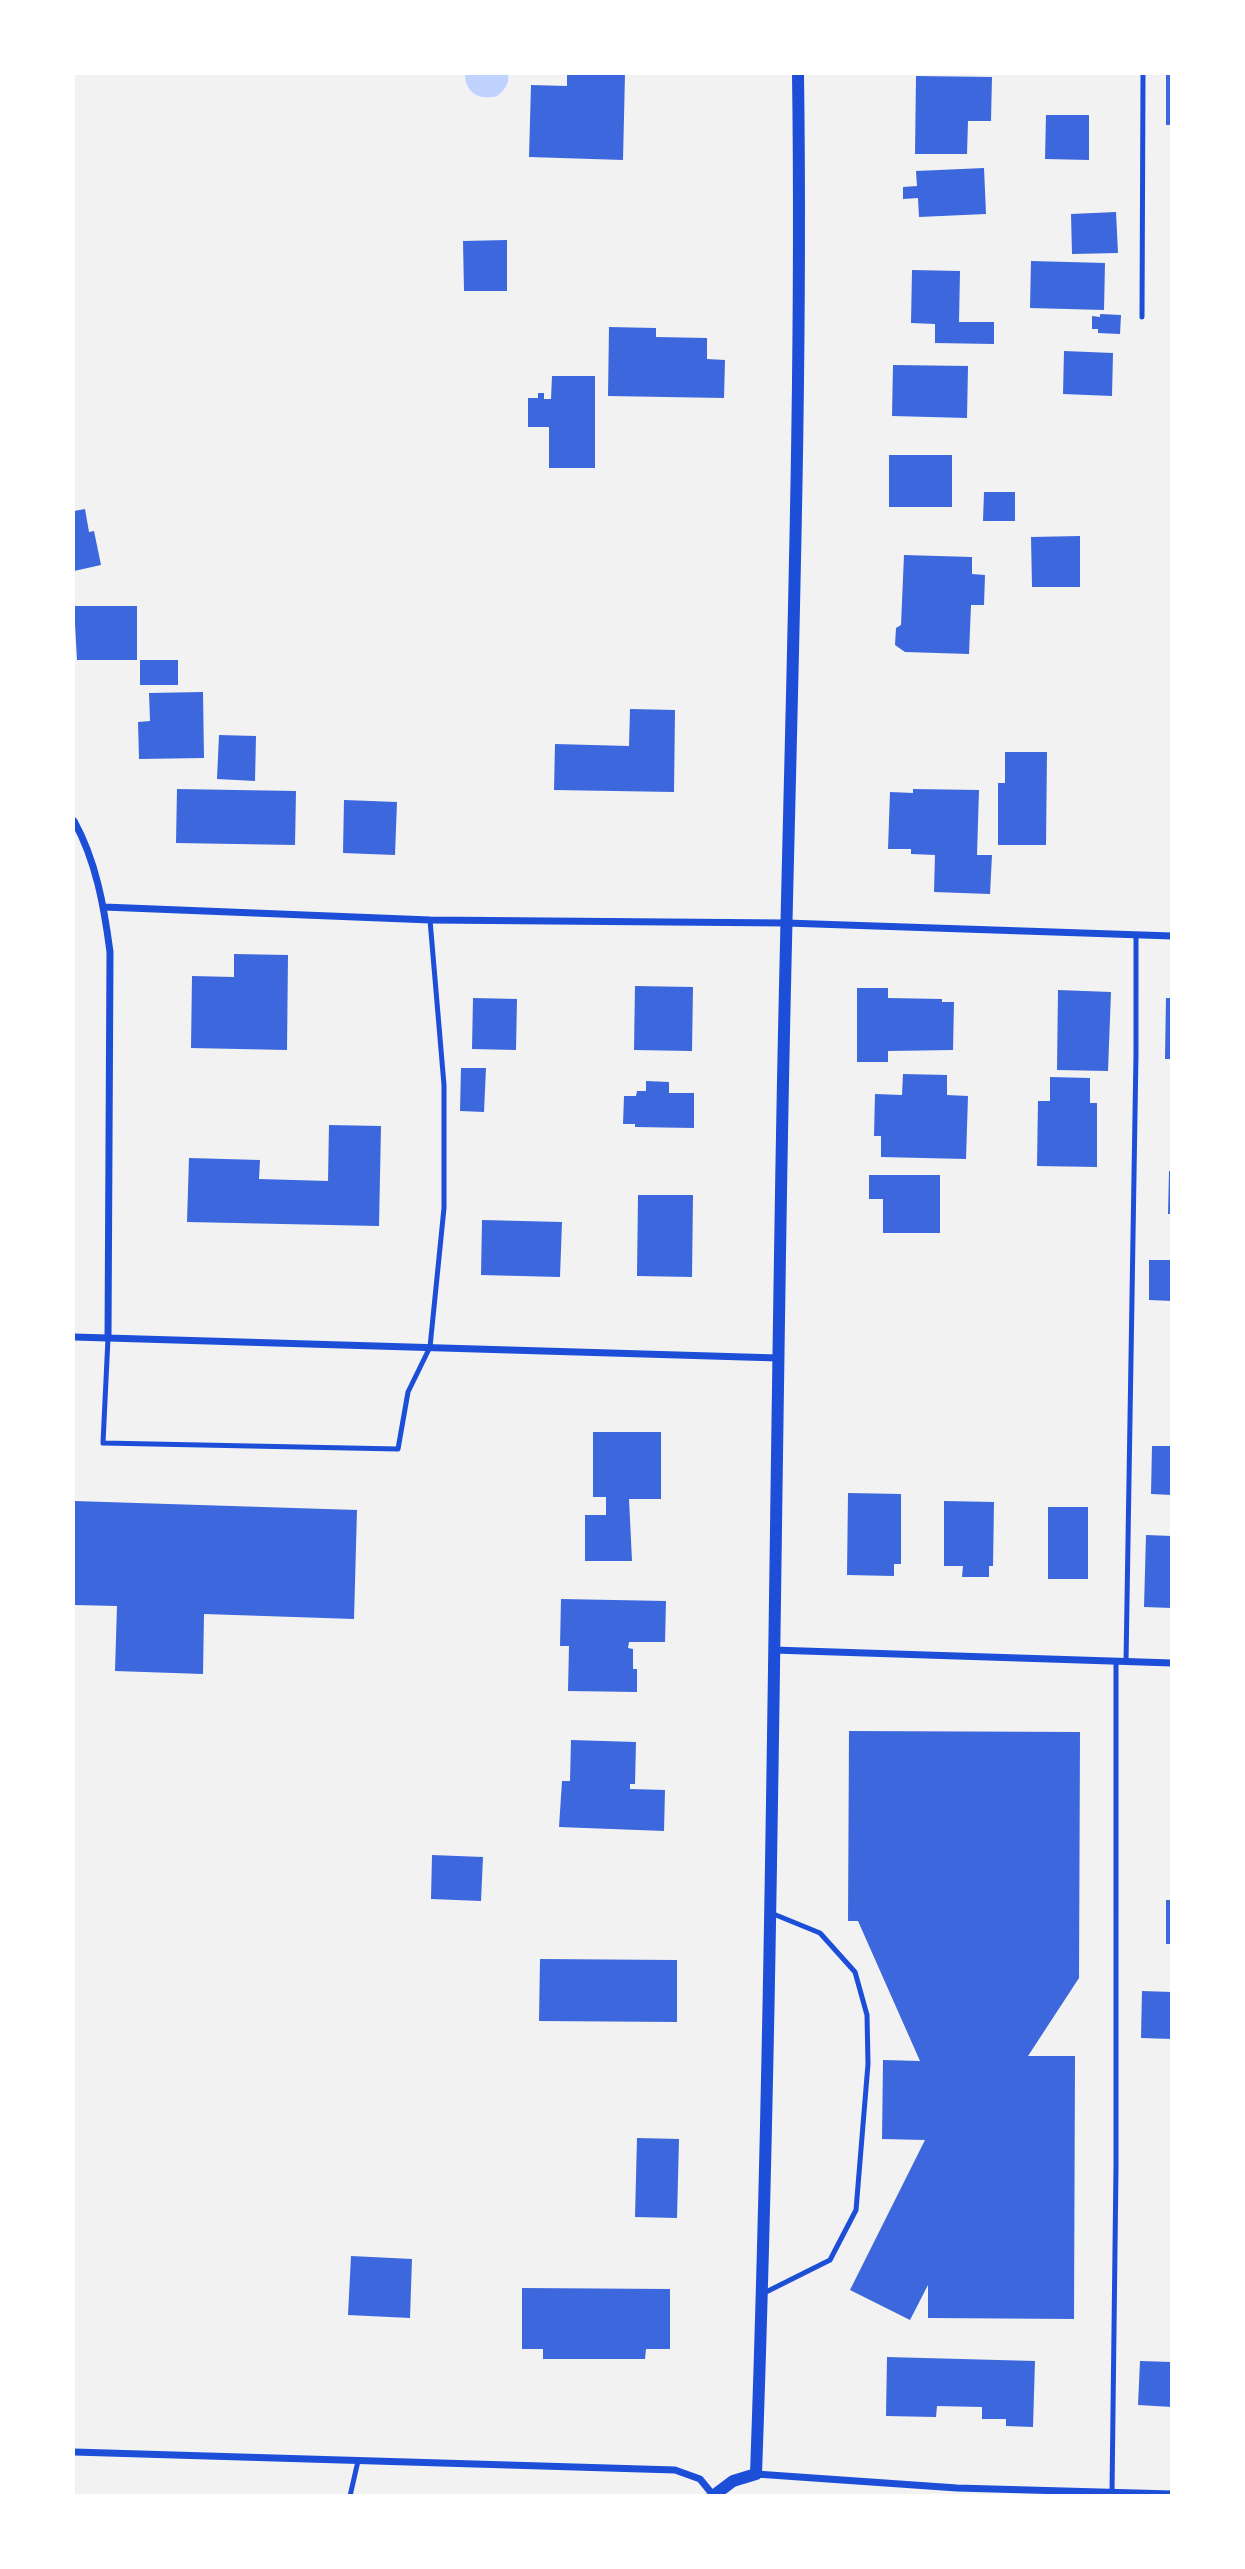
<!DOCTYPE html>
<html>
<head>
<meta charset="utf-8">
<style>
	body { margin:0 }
	#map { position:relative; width:1245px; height:2569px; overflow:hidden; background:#f2f2f2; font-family:"Open Sans",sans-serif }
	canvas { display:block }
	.frame { position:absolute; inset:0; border:75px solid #fff; pointer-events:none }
</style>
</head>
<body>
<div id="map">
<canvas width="1245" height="2569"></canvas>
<div class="frame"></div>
</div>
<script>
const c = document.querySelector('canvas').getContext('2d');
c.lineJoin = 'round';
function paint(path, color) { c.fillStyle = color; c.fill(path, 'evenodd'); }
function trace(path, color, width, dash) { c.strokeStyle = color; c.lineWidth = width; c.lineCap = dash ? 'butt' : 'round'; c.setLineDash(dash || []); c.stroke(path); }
const water = new Path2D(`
	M465,74h43c2,10 -4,16 -11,22 -17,5 -32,-3 -32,-22z`);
const building = new Path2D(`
	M567,74h58l-2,86 -94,-3 2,-72 36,1z
	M1166,74h6v51h-6z
	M916,76l76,1 -1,44h-23l-1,33h-52z
	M1046,115h43v45l-44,-1z
	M984,168l2,46 -67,3 -1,-19 -15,1v-12l14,-1 -1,-15z
	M1116,212l2,41 -46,1 -1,-40z
	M507,240v51h-43l-1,-50z
	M1031,261l74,2 -1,47 -74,-2z
	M912,270l48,1 -1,51h35v22l-59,-1v-19l-24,-1z
	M1100,314l21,1 -1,19 -22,-1v-4h-6v-13l8,1z
	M609,327l47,1v9l51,1v21l18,1 -1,38 -116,-2z
	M1064,351l49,2 -1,43 -49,-2z
	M893,365l75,1 -1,52 -75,-2z
	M552,376h43v92h-46v-41h-21v-29h10v-5h6v6h7z
	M889,455h63v52h-63z
	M984,492h31v29h-32z
	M85,509l4,23 5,-1 7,34 -27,6v-60z
	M1080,536v51h-48l-1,-50z
	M904,555l68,2v17l13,1 -1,30h-13l-2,49 -64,-2 -10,-7 1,-17 5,-3z
	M74,606h63v54h-60z
	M140,660h38v25h-38z
	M203,692l1,66 -65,1 -1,-37 12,-1 -1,-28z
	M630,709l45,1 -1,82 -120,-2 1,-46 74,2z
	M219,735l37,1 -1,45 -38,-2z
	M1005,752h42l-1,93h-48v-62h7z
	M177,789l119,2 -1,54 -119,-2z
	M913,789l66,1 -2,65h15l-2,39 -56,-2 1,-37 -24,-1v-5h-23l2,-57 23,1z
	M344,800l53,2 -2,53 -52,-2z
	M234,954l54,1 -1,95 -96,-2 1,-72 42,1z
	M635,986l58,1 -1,64 -58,-1z
	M857,988h31v10l54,1v3h12l-1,48 -65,1v11h-31z
	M1058,990l53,2 -3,79 -51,-1z
	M473,998l44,1 -1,51 -44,-1z
	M1166,998h6v61h-7z
	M461,1068h25l-2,44 -24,-1z
	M903,1074l44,1v20l21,1 -2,63 -85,-2v-21h-7l1,-42 27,1z
	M1050,1077l40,1v25h7v64l-60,-1 1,-65h12z
	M646,1081l23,1v11h25v35l-59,-1v-3h-12l1,-28h12l1,-5h9z
	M329,1125l52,1 -2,100 -192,-4 2,-64 71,2 -1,19 69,2z
	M1169,1171h3v43h-4z
	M869,1175h71v58h-57v-34h-14z
	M638,1195h55l-1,82 -55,-1z
	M482,1220l80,2 -2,55 -79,-2z
	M1149,1260h23v41l-23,-1z
	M593,1432h68v67h-32l3,62h-47v-46h21v-18h-13z
	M1152,1446h20v49l-21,-1z
	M848,1493l53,1v70h-7v12l-47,-1z
	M74,1501l283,9 -3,109 -150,-5 -1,60 -88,-3 2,-65 -43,-1z
	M944,1501l50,1 -1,64h-4v11h-27l1,-11h-19z
	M1048,1507h40v72h-40z
	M1146,1535l26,1v72l-28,-1z
	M561,1599l105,2 -1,41h-36l-1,6 5,1v20h4v23l-69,-1 1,-45h-9z
	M849,1731l231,1 -1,246 -51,78h47l-1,263 -146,-1v-33l-18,35 -60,-30 75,-150 -43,-1 1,-79 37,1 -62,-140h-10z
	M571,1740l65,2 -1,42h-5v5l35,1 -1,41 -105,-4 3,-46h8z
	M432,1855l51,2 -2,44 -50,-2z
	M1166,1900h6v44h-6z
	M540,1959l137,1v62l-138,-1z
	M1142,1991l30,1v47l-31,-1z
	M637,2138l42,1 -2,79 -42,-1z
	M351,2256l61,3 -2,59 -62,-3z
	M522,2288l148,1v60h-24l-1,10h-102v-10h-21z
	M887,2357l148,4 -2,66 -27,-1v-7h-24v-12l-45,-1 -1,11 -50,-1z
	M1140,2361l32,1v45l-34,-2z`);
const service = new Path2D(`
	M1142,317l1,-243
	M108,1338l-5,105 295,6 10,-57 22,-45 14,-139v-123l-14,-165
	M1126,1662l10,-608v-119
	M764,2293l66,-33 26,-50 12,-146 -1,-49 -12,-43 -35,-39 -49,-20
	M1112,2493l4,-326v-506
	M350,2496l8,-35`);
const minor = new Path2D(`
	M74,821c22,40 30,85 36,131l-2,386
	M104,907l326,13 356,3 386,13
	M74,1337l704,21
	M773,1650l399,13
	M74,2452l601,18 25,9 13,16
	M756,2474l201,14 215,6`);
const tertiary = new Path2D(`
	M713,2496l20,-15 23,-7c16,-446 18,-893 26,-1339 6,-354 21,-708 16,-1061`);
paint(water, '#bfd3fe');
paint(building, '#3d67dc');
trace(service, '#1d4ed8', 5);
trace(minor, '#1d4ed8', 7);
trace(tertiary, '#1d4ed8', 12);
</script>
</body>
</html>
